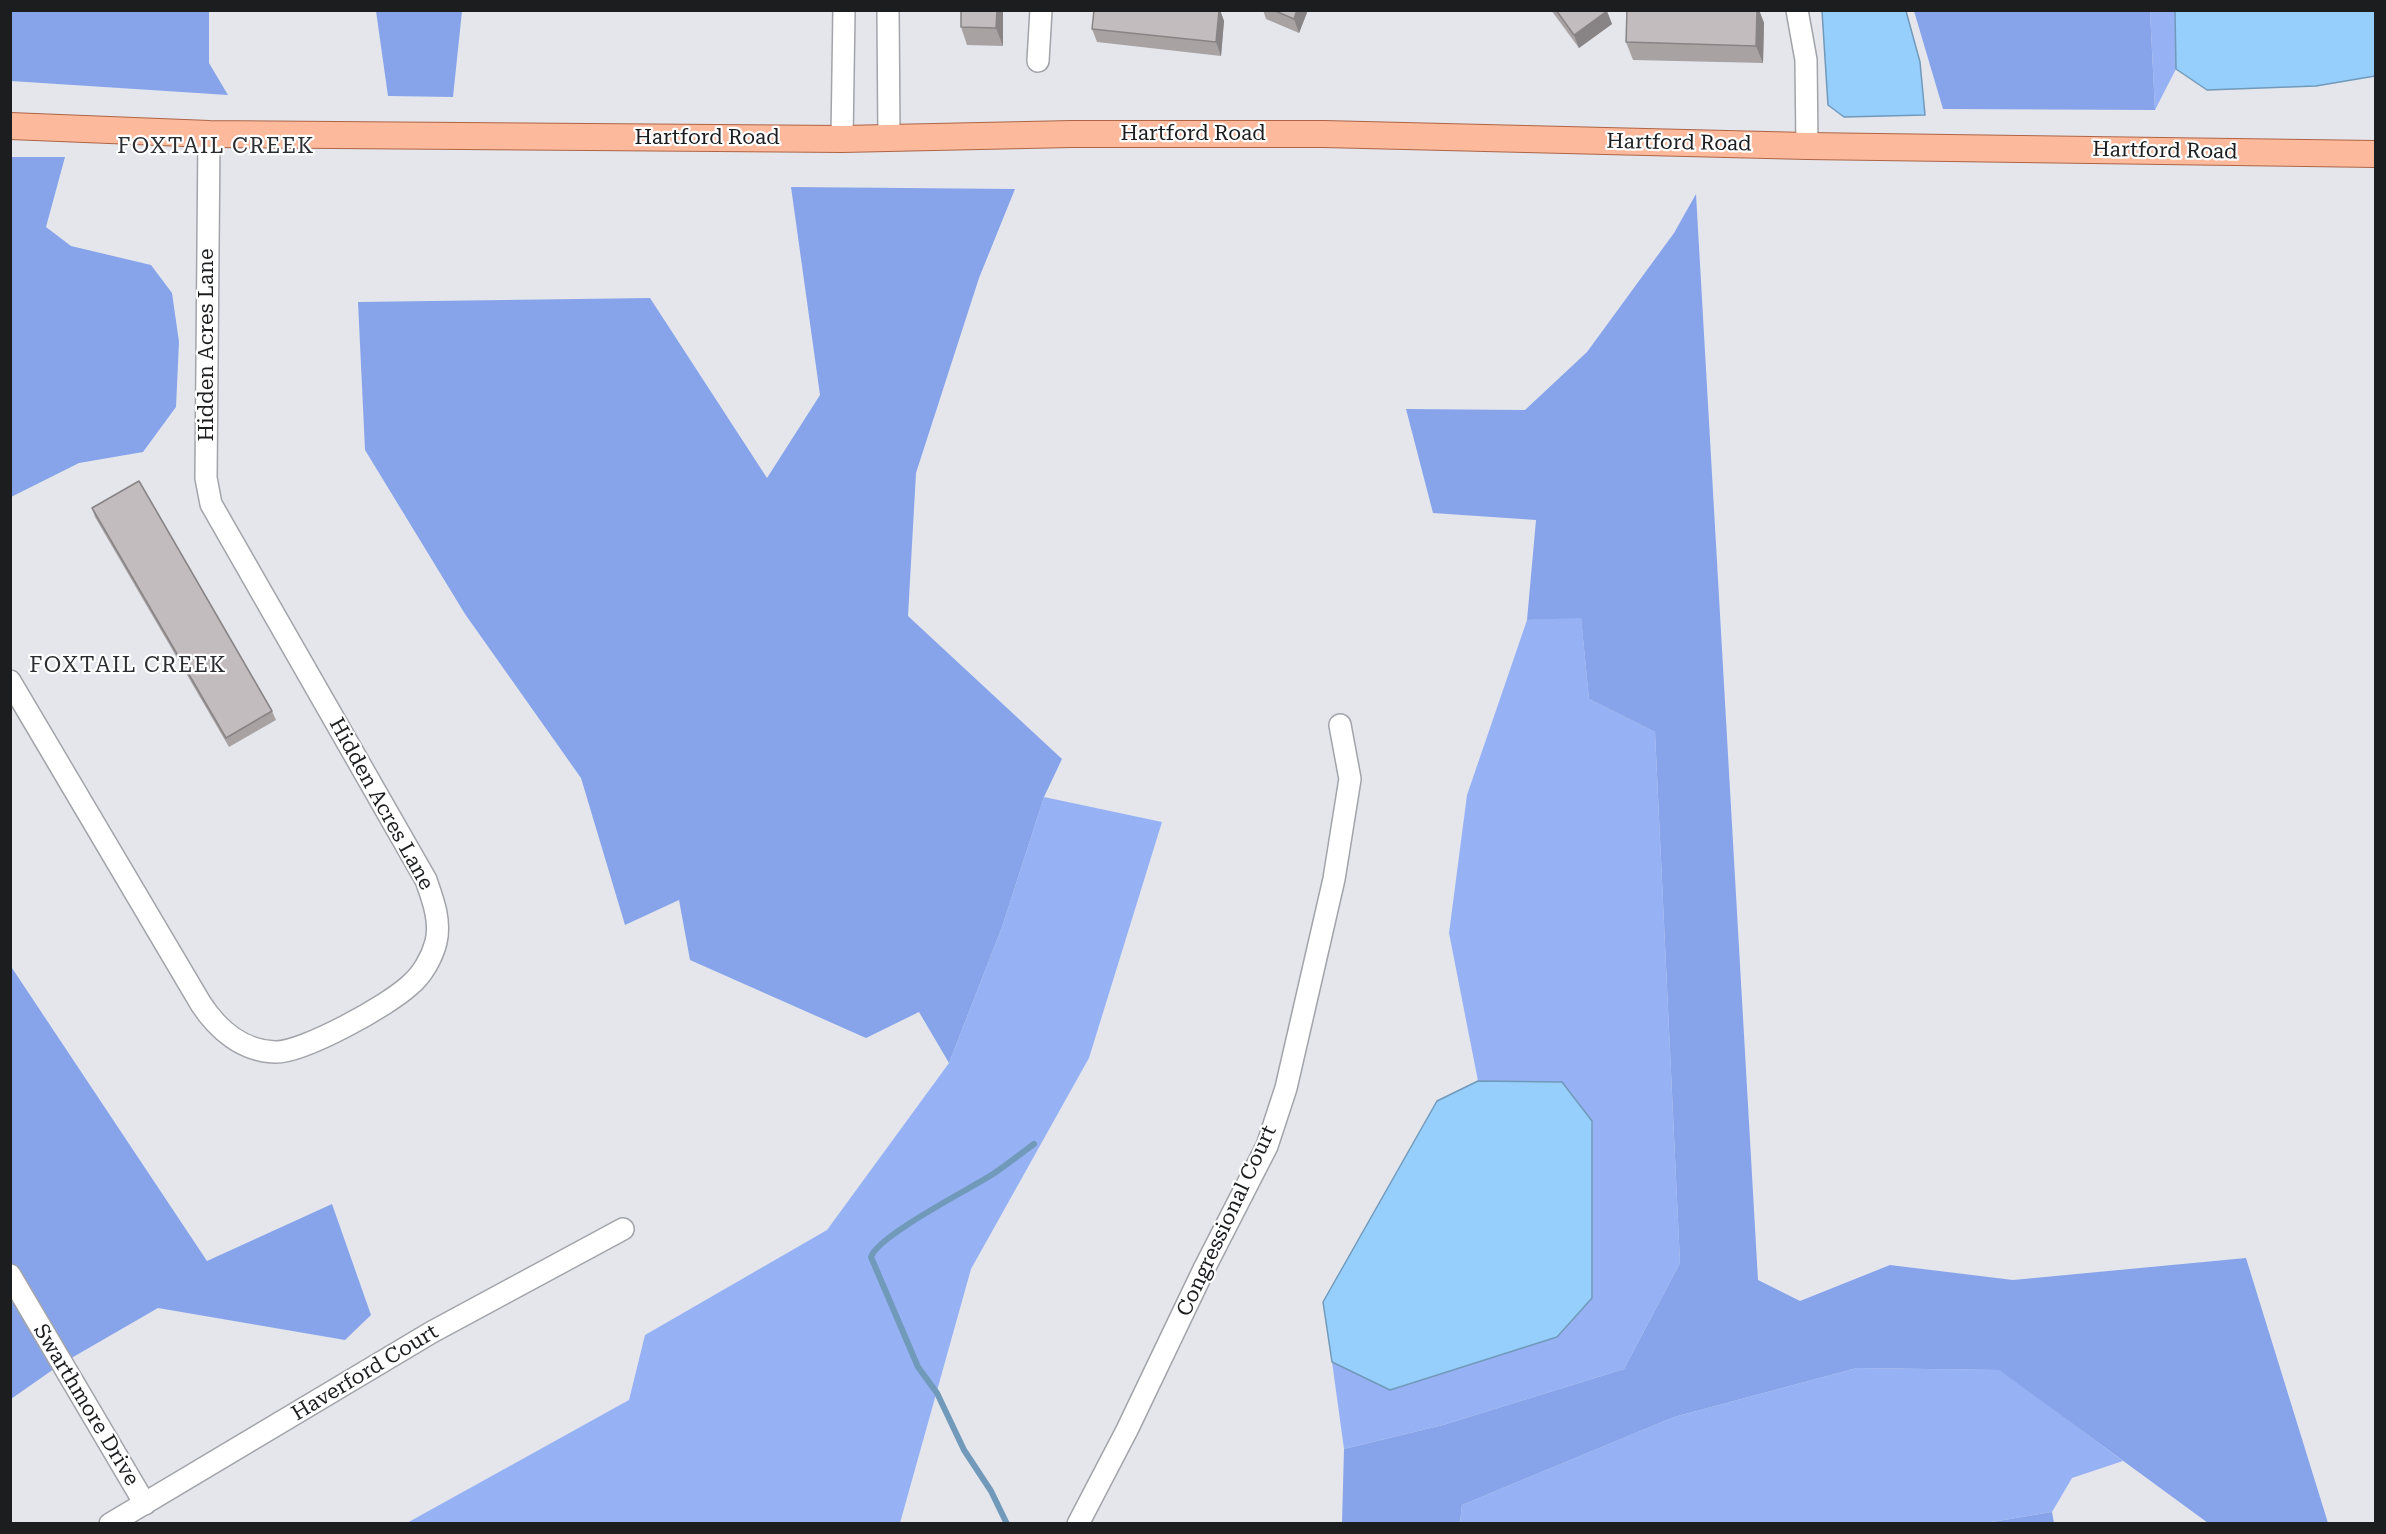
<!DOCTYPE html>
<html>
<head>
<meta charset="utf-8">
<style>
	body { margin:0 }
	#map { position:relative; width:2386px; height:1534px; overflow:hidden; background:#e4e6ec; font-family:"Roboto Serif",serif }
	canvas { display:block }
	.frame { position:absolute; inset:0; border:12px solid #1c1d1f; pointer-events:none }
</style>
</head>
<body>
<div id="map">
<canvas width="2386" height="1534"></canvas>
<div class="frame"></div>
</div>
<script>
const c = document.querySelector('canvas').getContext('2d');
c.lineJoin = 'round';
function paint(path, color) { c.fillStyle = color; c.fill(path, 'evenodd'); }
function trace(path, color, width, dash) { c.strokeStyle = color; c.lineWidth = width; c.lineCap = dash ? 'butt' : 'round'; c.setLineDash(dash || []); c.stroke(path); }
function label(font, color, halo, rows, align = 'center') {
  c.font = font + ' "Roboto Serif",serif'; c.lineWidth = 4.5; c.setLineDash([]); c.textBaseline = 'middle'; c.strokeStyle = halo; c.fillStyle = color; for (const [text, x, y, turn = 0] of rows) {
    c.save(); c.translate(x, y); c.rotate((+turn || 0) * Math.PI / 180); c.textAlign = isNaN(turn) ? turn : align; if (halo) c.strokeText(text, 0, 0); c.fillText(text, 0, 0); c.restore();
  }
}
const green = new Path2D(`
	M2150,11h25l1,58 -21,41z
	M1581,617l8,82 66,33 25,531 -56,106 -181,56 -99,24 -12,-87 58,28 172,-308 -84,-1 -29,-148 18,-138 60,-175z
	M1044,797l118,25 -73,236 -118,211 -71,254 -495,1 224,-124 16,-65 182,-105 122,-167 53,-136z
	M1857,1368l143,2 123,91 -51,17 -20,34 -66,11 -526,1 2,-19 212,-88z`);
const forest = new Path2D(`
	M10,11h199v52l19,32 -217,-14z
	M376,11h86l-9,86 -65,-1z
	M1914,11h236l5,99 -212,-1z
	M11,157h54l-19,70 25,19 80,19 21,28 7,49 -3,65 -33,45 -64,11 -68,34z
	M791,187l224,2 -36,89 -63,195 -8,143 154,143 -18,38 -42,130 -53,136 -30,-51 -53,26 -176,-78 -11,-60 -54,25 -44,-147 -116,-164 -100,-164 -7,-148 292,-4 117,180 53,-83z
	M1696,194l62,1086 42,21 90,-36 123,15 233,-22 82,265h-120l-209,-153 -142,-2 -183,49 -212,88 -2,18h-118l2,-74 99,-24 181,-56 56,-106 -25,-531 -66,-33 -8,-81 -54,2 9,-100 -103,-7 -27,-104 119,1 62,-58 87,-119z
	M10,965l197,296 125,-57 39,111 -26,25 -187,-32 -97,56 -50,35z
	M2052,1512l2,11h-68z`);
const water = new Path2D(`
	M1822,11h84l14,51 5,53 -81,2 -16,-12z
	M2175,11h200v65l-59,10 -109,4 -31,-21z
	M1478,1081l84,1 30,39v177l-35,39 -167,53 -58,-28 -9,-60 114,-201z`);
const stream = new Path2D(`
	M1007,1524l-16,-33 -27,-41 -27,-57 -19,-26 -47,-110c6,-21 99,-68 122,-83 14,-9 27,-20 41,-30`);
const minor = new Path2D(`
	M888,10l1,128
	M1797,10l9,50 1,86
	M1038,61l3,-51
	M842,139l2,-129
	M10,681l191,323c17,26 42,47 74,48 28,1 114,-47 135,-67 12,-10 22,-27 26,-43 5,-21 -3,-42 -10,-62l-215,-376 -5,-26 3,-344
	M10,1275l135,229
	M110,1524l322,-192 191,-103
	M1078,1524l49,-94 77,-161 63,-123 19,-58 48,-209 16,-100 -10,-54`);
const major = new Path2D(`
	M10,126l199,8 633,5 230,-5h252l483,12 569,8`);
const wall = new Path2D(`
	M1003,10v36l-36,-1 -6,-18z
	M1094,10h126l4,11 -3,35 -124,-14 -5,-13z
	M1263,10h45l-9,23 -33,-14z
	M1551,10h55l6,14 -33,24z
	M1627,10h132l5,13 -1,40 -130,-3 -7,-18z
	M92,508l180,203 4,9 -47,27 -134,-230z`);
const shadedWall = new Path2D(`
	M997,10h6v36l-7,-18z
	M1219,10h1l4,11 -3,35 -5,-14z
	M1297,10h11l-9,23 -5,-14z
	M1757,10h2l5,13 -1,40 -7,-17z
	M1607,11l5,13 -33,24 -5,-13z`);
const building = new Path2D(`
	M961,10h36l-1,18 -35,-1z
	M1094,10h125l-3,32 -124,-13z
	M1273,10h24l-3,9z
	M1556,10h50l1,1 -33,24z
	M1627,10h130l-1,36 -130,-4z
	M139,481l133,230 -46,27 -134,-230z`);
const streetNames = [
	["Hartford Road",1193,134],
	["Hartford Road",707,138],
	["Hartford Road",1679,143,1],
	["Hartford Road",2165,151,1],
	["Hidden Acres Lane",207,345,-90],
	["Hidden Acres Lane",381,804,61],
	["Congressional Court",1227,1221,-65],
	["Haverford Court",365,1373,-31],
	["Swarthmore Drive",86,1405,59]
];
const neighbourhoodNames = [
	["FOXTAIL CREEK",216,147],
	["FOXTAIL CREEK",128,666]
];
paint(green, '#97b2f4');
paint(forest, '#87a4eb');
paint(water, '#96cefc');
trace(water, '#7199ba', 1.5);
trace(stream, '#7199ba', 6);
trace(minor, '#a2a4aa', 24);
trace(major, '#ae6445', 28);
trace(minor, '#fff', 21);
trace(major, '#fdb99c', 26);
paint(wall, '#a8a2a3');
paint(shadedWall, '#888485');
paint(building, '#c3bcbe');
trace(building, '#888485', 1.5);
label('21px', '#1c1d1f', '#fff', streetNames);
c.letterSpacing = '1.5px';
label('22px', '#2c2e32', '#fff', neighbourhoodNames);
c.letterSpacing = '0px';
</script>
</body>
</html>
